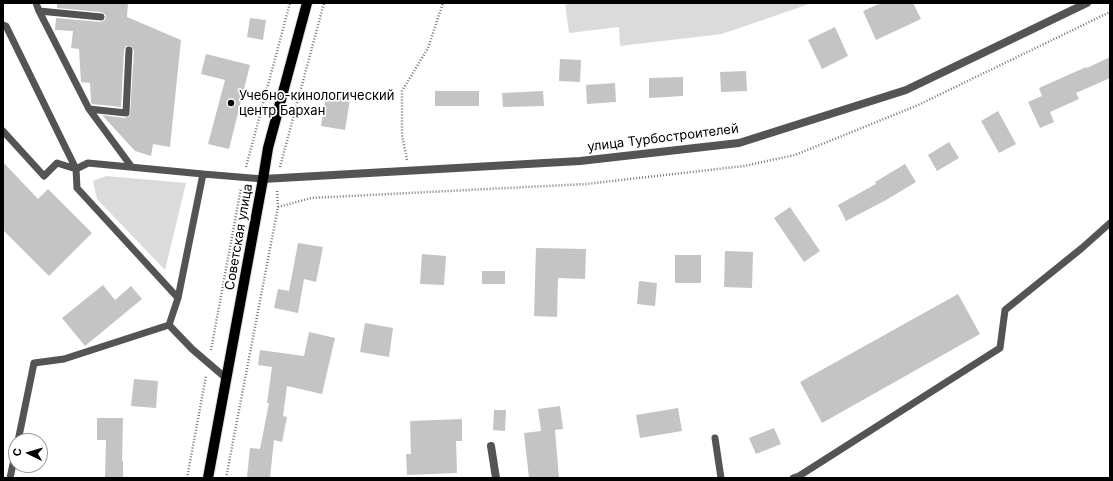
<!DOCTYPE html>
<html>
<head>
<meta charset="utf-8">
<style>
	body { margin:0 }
	#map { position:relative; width:1113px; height:481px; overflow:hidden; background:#fff; font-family:Inter,sans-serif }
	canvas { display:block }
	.frame { position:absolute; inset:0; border:4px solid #000; pointer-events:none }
	.north { position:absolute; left:8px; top:433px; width:40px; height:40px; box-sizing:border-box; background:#fff; border:1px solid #999; border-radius:50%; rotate:275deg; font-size:11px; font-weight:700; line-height:16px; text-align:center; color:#000 }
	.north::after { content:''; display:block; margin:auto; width:14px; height:18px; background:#000; clip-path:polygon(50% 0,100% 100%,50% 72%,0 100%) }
</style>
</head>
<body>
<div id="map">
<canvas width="1113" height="481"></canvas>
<div class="frame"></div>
<div class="north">С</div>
</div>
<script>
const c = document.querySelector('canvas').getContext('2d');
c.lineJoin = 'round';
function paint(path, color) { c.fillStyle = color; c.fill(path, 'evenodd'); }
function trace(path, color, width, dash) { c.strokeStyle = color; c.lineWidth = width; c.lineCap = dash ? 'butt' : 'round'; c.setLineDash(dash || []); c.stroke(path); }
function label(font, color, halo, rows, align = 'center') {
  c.font = font + ' Inter,sans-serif'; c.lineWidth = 3.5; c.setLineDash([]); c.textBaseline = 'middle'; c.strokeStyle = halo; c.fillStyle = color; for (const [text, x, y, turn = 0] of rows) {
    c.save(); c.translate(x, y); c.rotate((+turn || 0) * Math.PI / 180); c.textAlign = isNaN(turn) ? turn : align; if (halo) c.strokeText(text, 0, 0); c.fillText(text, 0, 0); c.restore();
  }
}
const green = new Path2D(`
	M565,3h247l-90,31 -102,12 -1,-19 -50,6z
	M106,176l80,7 -21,87 -68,-71 -4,-18z`);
const building = new Path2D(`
	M57,3h71l-1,14 54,23 -11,107 -17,-3 -2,12 -16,-5 -33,-36 23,3 3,-1 2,-2 4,-65 -3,-4h-5l-2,4 -3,57 -29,-3 -1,-2 -1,-19 -9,-1 -2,-33 -8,-1 2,-17 -18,-1 1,-12 45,4 4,-2 1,-5 -5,-3 -44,-4z
	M881,3h32l8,16 -45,21 -13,-29z
	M250,18l16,2 -3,20 -16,-3z
	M835,27l13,29 -26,13 -14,-29z
	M206,54l44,11 -21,84 -21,-5 17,-64 -24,-6z
	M1110,57v21l-34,15 3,6 -29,13 4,10 -14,6 -12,-26 14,-6 -3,-8 47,-21 1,1z
	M560,59l21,1 -1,22 -21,-1z
	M746,71l1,20 -26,1 -1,-20z
	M683,77v19l-34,2v-20z
	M615,83l1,19 -29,2 -1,-19z
	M435,91h44v15h-44z
	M543,91l1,15 -41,1 -1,-14z
	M326,95l24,4 -5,31 -24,-4z
	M998,111l18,33 -17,9 -18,-32z
	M949,142l10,16 -22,13 -9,-16z
	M3,162l35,37 10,-10 44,44 -43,43 -46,-46z
	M905,164l11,18 -30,18 -40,21 -8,-16 38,-21 -1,-2z
	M790,207l30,44 -16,11 -30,-44z
	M298,243l25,4 -7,35 -12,-3 -6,34 -24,-5 4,-19 11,2z
	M536,248l50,1 -1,30 -27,-1 -1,39 -23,-1z
	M725,251l28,1 -1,36 -28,-1z
	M422,254l24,2 -2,29 -24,-1z
	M675,255h26v28h-26z
	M482,271h23v13h-23z
	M639,281l18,2 -2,23 -18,-2z
	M103,285l12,15 16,-14 11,13 -57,47 -23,-28z
	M958,294l22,40 -158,89 -22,-41z
	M365,323l28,5 -4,29 -29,-5z
	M309,332l26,6 -13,56 -35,-8 -4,30 4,1 -5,25 -8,-2 -4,38 -23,-1 3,-29 10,1 9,-46h-2l5,-36 -14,-2 2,-15 44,6z
	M134,379l24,2 -2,27 -25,-2z
	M560,406l3,23 -8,1 4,48h-30l-5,-45 17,-2 -3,-22z
	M678,408l4,23 -42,7 -4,-23z
	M494,410h12l-1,21 -12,-1z
	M97,418h26l-1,43h1v17h-18l1,-38h-9z
	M462,419v22h-6l1,32 -50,2 -1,-21h5l-1,-33z
	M774,428l7,16 -25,10 -7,-16z`);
const path = new Path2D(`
	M407,160l-5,-25v-44l26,-43 15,-45
	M246,167l44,-164
	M280,167l44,-164
	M278,207l33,-9 275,-14 158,-18 51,-11 121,-49 194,-94
	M211,350l30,-162
	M187,478l19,-102
	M226,478l52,-271 -1,-18`);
const service = new Path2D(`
	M36,3l3,8
	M3,25l3,1 70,143 -19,-6 -13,13 -41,-45
	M129,50l-3,63 -37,-4 42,57
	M89,109l-50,-98 62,6
	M178,298l-101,-110 -1,-19 12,-6 115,11
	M169,325l9,-27 25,-124 60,5
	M169,325l23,24 35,30
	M715,438l6,40
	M18,441l16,-78 30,-4 105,-34
	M10,478l6,-28
	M793,478l6,-2 201,-128 5,-38 77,-62 28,-25`);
const minor = new Path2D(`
	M263,179l317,-18 159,-18 167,-53 181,-87
	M491,446l5,32`);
const primary = new Path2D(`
	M208,478l55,-299 5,-31 39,-145`);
const markers = [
	[231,103,4,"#000"]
];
const poiNames = [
	["Учебно-кинологический",239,96],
	["центр Бархан",239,111]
];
const streetNames = [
	["улица Турбостроителей",663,138,-7],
	["Советская улица",239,237,-80]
];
paint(green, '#dbdbdb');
paint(building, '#c4c4c4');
trace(primary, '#dbdbdb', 12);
trace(path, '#767676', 2.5, [1, 2]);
trace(service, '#545454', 7);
trace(minor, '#545454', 8);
trace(primary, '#000', 10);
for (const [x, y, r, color] of markers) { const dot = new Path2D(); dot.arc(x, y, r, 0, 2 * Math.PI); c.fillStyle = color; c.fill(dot); trace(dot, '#fff', 1.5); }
label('13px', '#000', '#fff', poiNames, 'left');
label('13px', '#000', '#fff', streetNames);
</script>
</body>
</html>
